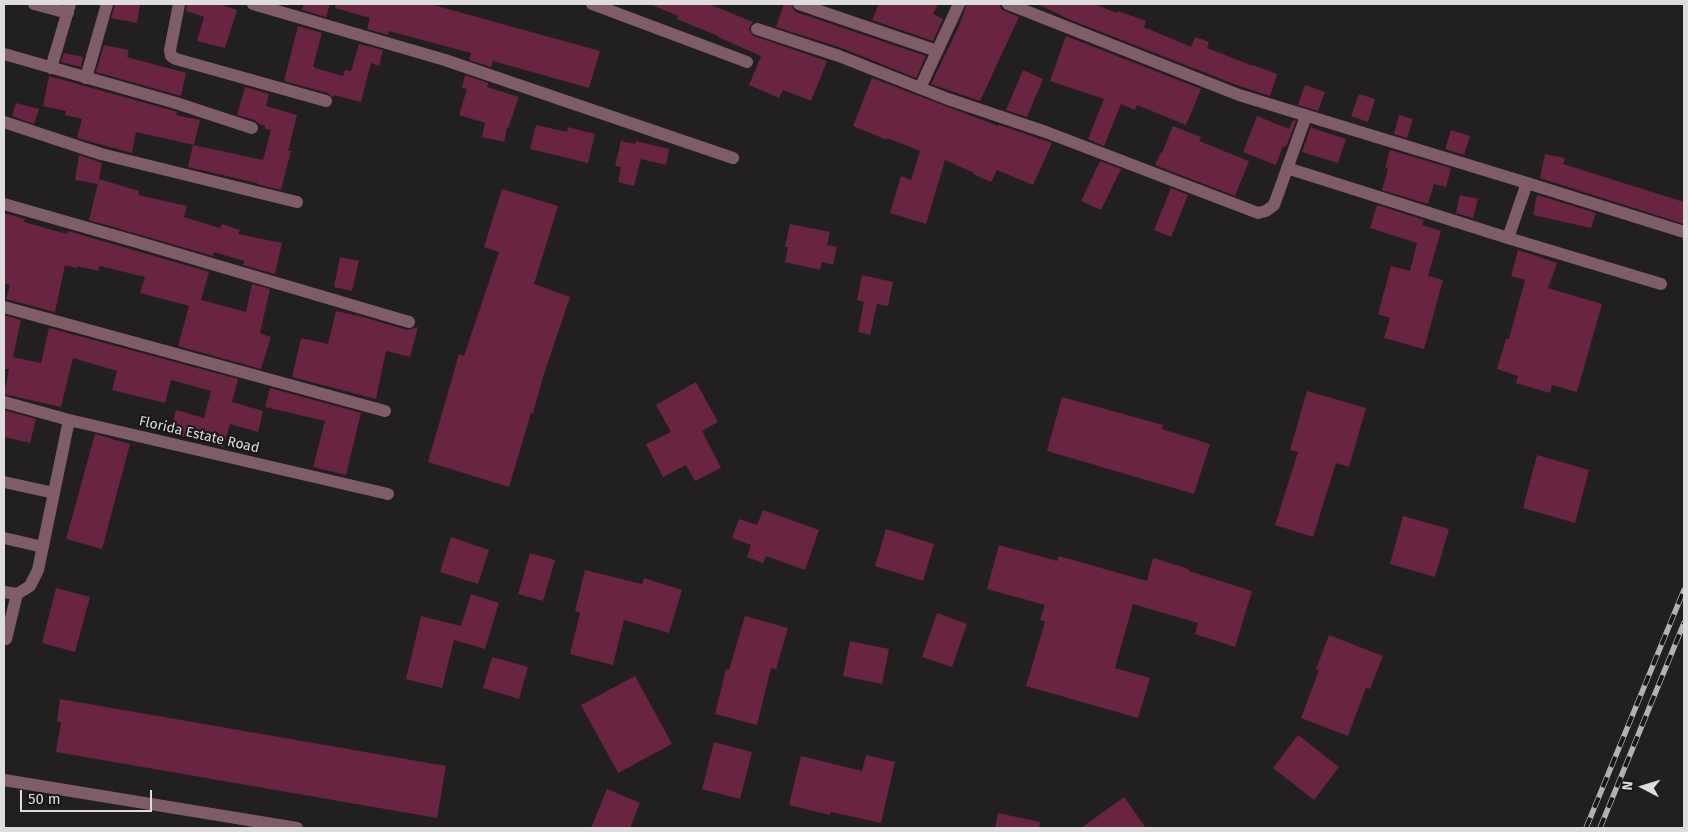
<!DOCTYPE html>
<html>
<head>
<meta charset="utf-8">
<style>
	body { margin:0 }
	#map { position:relative; width:1688px; height:832px; overflow:hidden; background:#221f20; font-family:"Fira Sans",sans-serif }
	canvas { display:block }
	.frame { position:absolute; inset:0; border:5px solid #dedcdc; pointer-events:none }
	.north { position:absolute; left:1618px; top:762px; width:50px; height:50px; -webkit-text-stroke:4px #181617; paint-order:stroke; rotate:275deg; font-size:14px; font-weight:700; line-height:20px; text-align:center; color:#dedcdc }
	.north::after { content:''; display:block; margin:auto; width:18px; height:22px; background:#dedcdc; clip-path:polygon(50% 0,100% 100%,50% 72%,0 100%) }
	.scale { position:absolute; left:20px; top:790px; width:132px; height:22px; box-sizing:border-box; border:2px solid #dedcdc; border-top:0; padding-left:6px; font-size:15px; line-height:18px; white-space:nowrap; color:#dedcdc; -webkit-text-stroke:4px #181617; paint-order:stroke }
</style>
</head>
<body>
<div id="map">
<canvas width="1688" height="832"></canvas>
<div class="frame"></div>
<div class="north">N</div>
<div class="scale">50 m</div>
</div>
<script>
const c = document.querySelector('canvas').getContext('2d');
c.lineJoin = 'round';
function paint(path, color) { c.fillStyle = color; c.fill(path, 'evenodd'); }
function trace(path, color, width, dash) { c.strokeStyle = color; c.lineWidth = width; c.lineCap = dash ? 'butt' : 'round'; c.setLineDash(dash || []); c.stroke(path); }
function label(font, color, halo, rows, align = 'center') {
  c.font = font + ' "Fira Sans",sans-serif'; c.lineWidth = 4; c.setLineDash([]); c.textBaseline = 'middle'; c.strokeStyle = halo; c.fillStyle = color; for (const [text, x, y, turn = 0] of rows) {
    c.save(); c.translate(x, y); c.rotate((+turn || 0) * Math.PI / 180); c.textAlign = isNaN(turn) ? turn : align; if (halo) c.strokeText(text, 0, 0); c.fillText(text, 0, 0); c.restore();
  }
}
const building = new Path2D(`
	M115,4h25l-3,19 -26,-5z
	M187,4h32l18,6 -12,38 -28,-7 7,-24 -18,-6z
	M304,4h26l-4,13 -24,-7z
	M336,4h94l170,47 -11,37 -96,-27 -2,6 -22,-7 2,-7 -82,-22 -1,4 -21,-6 3,-11 -35,-10z
	M650,4h59l44,18 -3,4 -1,4 5,6 73,25 -16,40 -28,-11 -4,8 -30,-13 12,-29 -43,-19v-1l-41,-17 1,-3z
	M784,4h7l2,5 3,3 130,44 -10,22 -74,-30 -66,-21z
	M879,4h59l-5,10 10,5 -10,22 -61,-21z
	M967,4h33l1,5 4,2 14,6 -39,84 -49,-17 28,-58z
	M1037,4h57l23,9 1,-2 28,10 -2,6 47,20 4,-10 14,5 -2,6 46,18v-1l24,9 -7,22 -36,-12 -163,-64z
	M298,26l24,7 -9,33 2,1v1l28,8 2,-6 6,1 8,-27 24,6 -4,16 -8,-3 -10,39 -27,-7 -1,3 -5,-5 -44,-12z
	M1066,36l135,53 -15,36 -49,-20 -2,5 -14,-6 -17,42 -16,-7 16,-40 -54,-18z
	M104,45l25,5 -2,7 59,16 -5,23 -85,-24z
	M64,53l19,4 -2,10 -20,-5z
	M1023,70l20,9 -16,38 -21,-7z
	M465,75l23,8 -1,4 32,10 -11,31h-1l-3,14 -22,-5 3,-14 -26,-8 8,-26 -5,-1z
	M49,76l125,35 3,1 -1,3 24,5 -6,25 -58,-13 -4,21 -55,-15 5,-19 -17,-4 1,-4 -23,-5z
	M872,78l126,48 1,-1 53,18 -19,42 -36,-15 -6,12 -18,-8 1,-1 -29,-13 -19,64 -36,-11 11,-37 10,4 9,-29 -33,-13v2l-34,-14z
	M1305,85l20,7 -7,19 -20,-6z
	M245,87l24,7 -3,12 31,9 -9,36h3l-10,39 -24,-6v-1l-69,-16 5,-22 70,15 8,-30 -6,-1v-3l-6,-2 -4,-4 -18,-5z
	M1359,94l16,5 -7,23 -17,-6z
	M16,103l23,6 -5,15 -22,-8z
	M1399,115l14,4 -6,19 -13,-4z
	M1257,116l32,13 4,-9 3,1 -10,26 -3,-1 -7,19 -33,-13z
	M536,125l31,7 1,-5 27,7 -7,29 -58,-14z
	M1173,126l28,11 -2,4 50,20 -14,35 -80,-31 6,-13 1,1z
	M1311,126l1,2 34,11 -8,24 -36,-11z
	M1451,130l19,6 -6,19 -19,-6z
	M621,141l14,3 1,-3 33,8 -3,16 -25,-6 -7,27 -16,-4 3,-15 -6,-1z
	M1390,150l61,18 -5,19 -12,-3 -6,20 -46,-14 6,-21 -3,-1z
	M1545,154l20,4 -2,6 121,38v22l-144,-46z
	M79,155l23,8 -4,21 -23,-4z
	M1100,161l21,8 -20,41 -20,-9z
	M99,179l40,12 -1,4 49,11 -3,11 36,11 2,-4 18,6 -2,4 44,9 -7,31 -32,-9 1,-4 -30,-9 -1,4 -124,-36z
	M1171,188l17,7 -17,42 -17,-7z
	M502,189l56,17 -24,78 36,13 -27,80 -10,36h-2l-22,74 -81,-25 31,-108 5,2 35,-104 -15,-5z
	M1460,195l18,4 -5,19 -17,-5z
	M1537,195l59,18 -5,15 -58,-13z
	M1377,205l47,15 -2,5 19,6 -13,45 15,4 -19,69 -40,-11 6,-20 -12,-4 13,-48 19,5 7,-28 -47,-15z
	M4,213l21,6 -1,3 43,12 1,-3 141,41 -8,28 45,12 6,-28 18,5 -10,44 11,4 -10,32 -83,-23 11,-40 -49,-13 5,-16 -45,-11 -2,5 -21,-5v2l-12,-3 -10,47 -49,-13 4,-14 -6,-1z
	M790,224l40,8 -3,13 10,2 -4,18 -11,-3 -2,8 -35,-8 3,-15h-3z
	M1518,250l39,13 -9,25 54,16 -25,88 -25,-7 -2,8 -34,-10 2,-7 -21,-7 9,-30h3l16,-59 -14,-4z
	M340,257l19,4 -7,30 -18,-4z
	M862,275l31,7 -5,24 -11,-2 -7,31 -12,-3 6,-30 -7,-2z
	M336,311l27,6 44,13 11,-3 -8,30 -24,-6 -10,48 -84,-22 9,-39 27,6z
	M4,315l17,5 -8,37 28,6 8,-35 189,51 -6,23 31,9 -5,21 -28,-8 -7,23 -53,-14 6,-23 28,8 7,-27 -40,-11 -6,23 -53,-13 5,-19 -44,-13 -12,49 -57,-13 5,-25h-5z
	M696,382l22,40 -16,9 19,37 -26,13 -9,-16 -23,12 -17,-33 25,-12 -15,-27z
	M270,388l91,25 -15,62 -33,-8 12,-46 -60,-14z
	M1307,391l59,17 -17,59 -13,-4 -23,74 -38,-12 23,-73 -8,-2z
	M1062,397l101,28 -1,4 48,15 -16,50 -147,-43z
	M4,410l32,9 -6,24 -26,-6z
	M95,434l35,10 -28,105 -36,-10z
	M1537,455l52,15 -14,53 -52,-15z
	M763,510l56,20 -14,40 -39,-14 -3,7 -16,-6 4,-12 -19,-7 7,-19 18,6z
	M1403,516l46,13 -14,48 -45,-13z
	M886,529l48,15 -11,37 -48,-15z
	M451,537l38,13 -11,34 -38,-12z
	M999,545l58,16 2,-5 88,25 6,-23 36,11v2l63,20 -17,56 -40,-13 3,-11 -65,-19 -18,64 35,10 -12,40 -112,-32 19,-64 -5,-2 5,-15 -58,-16z
	M530,553l25,7 -12,41 -25,-7z
	M585,570l57,14 2,-6 38,12 -13,43 -45,-13 -11,45 -43,-11 10,-41 -5,-2z
	M56,588l34,9 -15,55 -33,-9z
	M471,594l28,9 -14,46 -31,-9 -12,48 -36,-9 15,-63 40,10z
	M937,613l30,11 -15,43 -30,-10z
	M745,616l43,12 -12,41 -5,-1 -14,57 -42,-11 11,-45 3,1z
	M1329,635l54,21 -13,33 -4,-1 -18,48 -47,-18 18,-48 -3,-1z
	M850,641l39,8 -7,35 -39,-8z
	M492,657l36,10 -9,32 -36,-11z
	M635,676l37,68 -54,29 -37,-68z
	M60,699l386,67 -9,52 -381,-66 5,-30 -4,-1z
	M1298,735l41,32 -25,33 -41,-32z
	M714,742l38,10 -12,47 -38,-10z
	M866,755l29,7 -14,61 -50,-11 -1,3 -41,-10 12,-49 61,15z
	M607,789l33,14 -10,25h-39z
	M1124,797l22,31h-65z
	M998,813l42,9 -1,6h-44z`);
const minor = new Path2D(`
	M34,4l34,9
	M179,4l-9,46 1,6 5,3 150,42
	M253,4l192,56 288,98
	M592,4l155,58
	M799,4l138,47
	M1008,4l231,91 288,88 157,49
	M757,29l82,27 109,43 98,33 212,81 8,-2 8,-6 32,-89
	M4,54l172,49 76,25
	M51,68l19,-64
	M86,78l21,-74
	M920,88l39,-84
	M4,122l97,32 196,48
	M1287,168l221,70 153,46
	M4,204l133,38 272,80
	M1508,238l19,-55
	M4,307l381,104
	M4,402l65,18 319,74
	M4,482l50,11
	M4,538l39,9
	M4,592l13,2 13,-8 8,-16 31,-150
	M4,638l2,1 11,-45
	M4,780l293,48`);
const rail = new Path2D(`
	M1586,828l98,-238
	M1600,828l84,-205`);
const streetNames = [
	["Florida Estate Road",199,435,13]
];
paint(building, '#682440');
trace(minor, '#7e5d68', 12);
trace(rail, '#b3b1b1', 5.5);
trace(rail, '#181617', 4, [11]);
label('14px', '#dedcdc', '#181617', streetNames);
</script>
</body>
</html>
